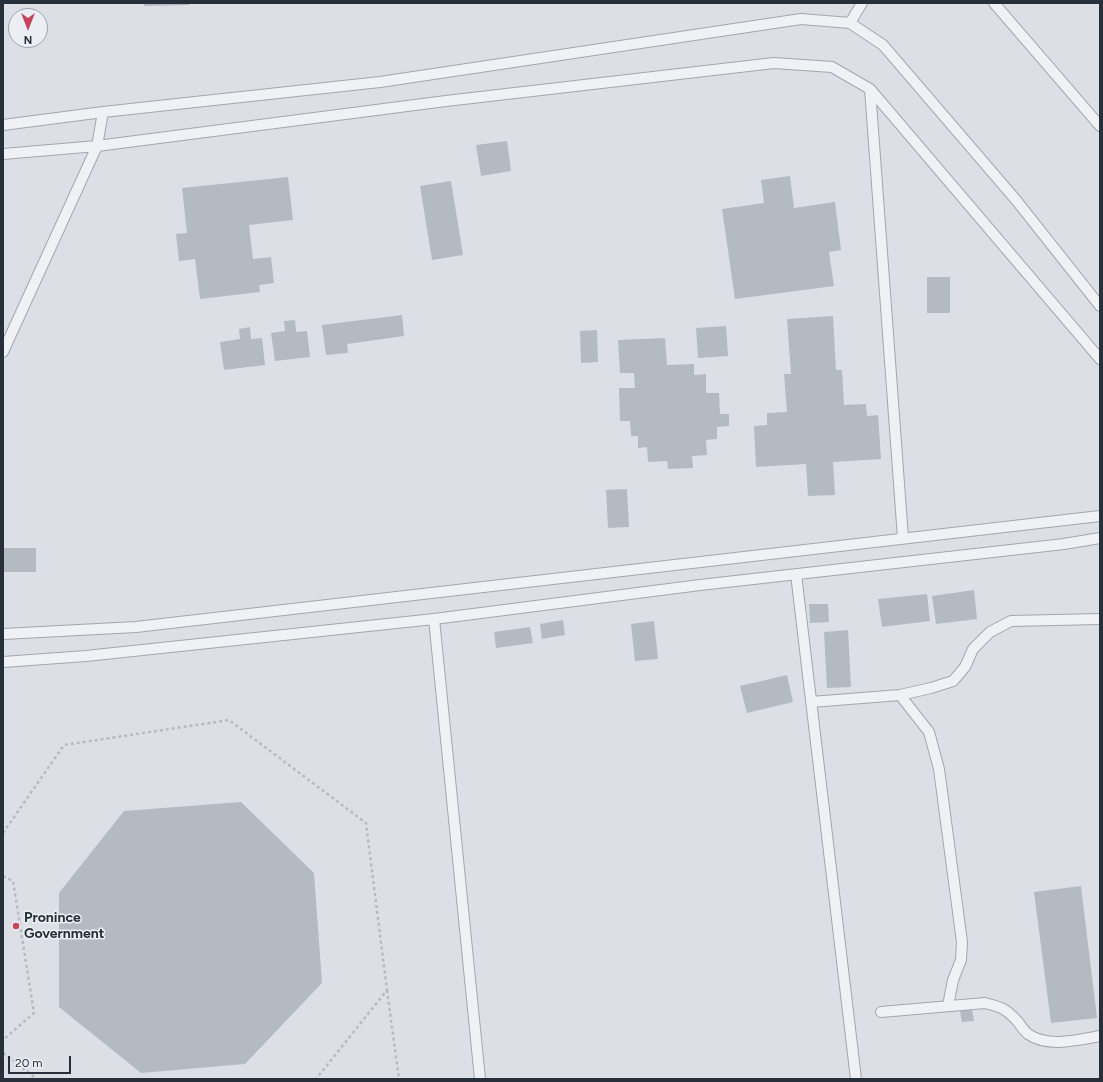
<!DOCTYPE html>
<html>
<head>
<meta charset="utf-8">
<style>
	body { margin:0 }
	#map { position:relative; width:1103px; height:1082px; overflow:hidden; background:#dce0e6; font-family:Figtree,sans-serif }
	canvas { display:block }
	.frame { position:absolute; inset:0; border:4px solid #272f3b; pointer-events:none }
	.north { position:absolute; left:8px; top:8px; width:40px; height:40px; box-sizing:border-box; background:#ebeff4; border:1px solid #9da2aa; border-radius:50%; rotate:180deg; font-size:11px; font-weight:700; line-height:16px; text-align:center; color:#272f3b }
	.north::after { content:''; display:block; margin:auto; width:14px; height:18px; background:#c7455c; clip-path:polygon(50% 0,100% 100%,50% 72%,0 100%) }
	.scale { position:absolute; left:8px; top:1056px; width:63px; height:18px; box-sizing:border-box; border:2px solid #272f3b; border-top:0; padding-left:5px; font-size:12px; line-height:14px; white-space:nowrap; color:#272f3b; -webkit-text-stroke:3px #ebeff4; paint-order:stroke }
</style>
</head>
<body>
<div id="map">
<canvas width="1103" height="1082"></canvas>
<div class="frame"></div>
<div class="north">N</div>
<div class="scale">20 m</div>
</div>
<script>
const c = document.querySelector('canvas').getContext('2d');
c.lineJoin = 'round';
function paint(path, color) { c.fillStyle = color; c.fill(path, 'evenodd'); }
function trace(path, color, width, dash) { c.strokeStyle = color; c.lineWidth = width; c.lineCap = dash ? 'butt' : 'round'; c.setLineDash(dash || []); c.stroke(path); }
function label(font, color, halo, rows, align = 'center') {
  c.font = font + ' Figtree,sans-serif'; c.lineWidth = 3; c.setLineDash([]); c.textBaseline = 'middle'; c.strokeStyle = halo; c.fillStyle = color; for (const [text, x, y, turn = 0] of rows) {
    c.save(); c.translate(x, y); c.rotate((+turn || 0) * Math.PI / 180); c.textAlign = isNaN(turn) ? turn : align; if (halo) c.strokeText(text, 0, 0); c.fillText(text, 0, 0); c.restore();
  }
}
const building = new Path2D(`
	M144,3h45v2l-45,1z
	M507,141l4,30 -30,5 -5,-31z
	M790,176l4,32 41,-6 6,48 -12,2 5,34 -99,13 -13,-90 42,-6 -3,-23z
	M288,177l5,43 -44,5 4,34 18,-2 3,26 -15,2 1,7 -60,7 -5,-40 -16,2 -3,-27 11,-1 -5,-45z
	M451,181l12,74 -31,5 -12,-74z
	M927,277h23v36h-23z
	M402,315l2,21 -57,8 1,9 -22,2 -4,-30z
	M833,316l3,54h6l2,35 22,-1 1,12 11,-1 3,44 -48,3 2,33 -27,1 -2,-32 -50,3 -2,-41 13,-1v-12l20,-1 -3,-38h7l-4,-55z
	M295,320l1,12 11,-1 3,26 -35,4 -4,-28 14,-2 -1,-10z
	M726,326l2,30 -30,2 -2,-30z
	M250,327l1,12 11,-1 3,27 -41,5 -4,-28 20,-3 -1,-10z
	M597,330l1,32 -17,1 -1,-32z
	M665,338l2,27 27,-1v11l12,-1v19h13l1,21h9v12l-12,1v12l-11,1 1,15 -15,1 1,12 -25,1 -1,-8 -19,1 -1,-15 -9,1v-12h-7l-1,-15h-10l-1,-33h16l-1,-15h-14l-2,-33z
	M627,489l2,38 -21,1 -2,-38z
	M3,548h33v24h-33z
	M974,590l3,29 -41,5 -4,-28z
	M927,594l3,27 -48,6 -4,-28z
	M809,604h19l1,18 -19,1z
	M563,620l2,15 -23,4 -2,-15z
	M654,621l4,38 -23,2 -4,-37z
	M530,627l3,16 -37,5 -2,-16z
	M848,630l3,57 -24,1 -3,-56z
	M787,675l6,27 -46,11 -7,-27z
	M241,802l73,71 8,110 -77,81 -104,9 -82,-66v-114l65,-82z
	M1081,886l16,132 -46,5 -17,-131z
	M972,1009l2,12 -12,1 -2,-11z`);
const path = new Path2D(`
	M3,833l61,-88 165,-25 137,103 21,167 -71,89
	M3,876l10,5 21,132 -31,27
	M387,990l12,89
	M3,1053l34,26`);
const lane = new Path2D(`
	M994,3l106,123
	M850,23l12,-20
	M870,89l33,449
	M3,125l100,-13 277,-30 421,-63 49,4 33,22 133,155 84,106
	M3,154l94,-8 349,-45 328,-38 58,4 38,22 230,270
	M3,352l94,-206 6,-34
	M796,574l60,505
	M434,619l46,460
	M3,634l133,-7 964,-111
	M3,662l83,-6 348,-37 266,-34 364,-41 36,-6
	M900,695l29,37 10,37 23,173 -1,18 -8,20 -5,26
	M811,702l89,-7 31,-7 22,-7 12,-14 8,-18 17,-17 21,-11 89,-2
	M881,1012l104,-9c16,4 22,6 33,19 3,4 6,9 10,12 20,14 50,6 72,2`);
const markers = [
	[16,926,4,"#c7455c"]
];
const poiNames = [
	["Pronince",24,918],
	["Government",24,934]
];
paint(building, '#b4bac2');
trace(lane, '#a2a7af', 12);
trace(path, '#b7bbc0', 2.5, [3, 3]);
trace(lane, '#eff1f4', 10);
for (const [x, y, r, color] of markers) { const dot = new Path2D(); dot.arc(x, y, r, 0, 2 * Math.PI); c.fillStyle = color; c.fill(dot); trace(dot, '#ebeff4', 1.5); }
label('bold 14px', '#272f3b', '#ebeff4', poiNames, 'left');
</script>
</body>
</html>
